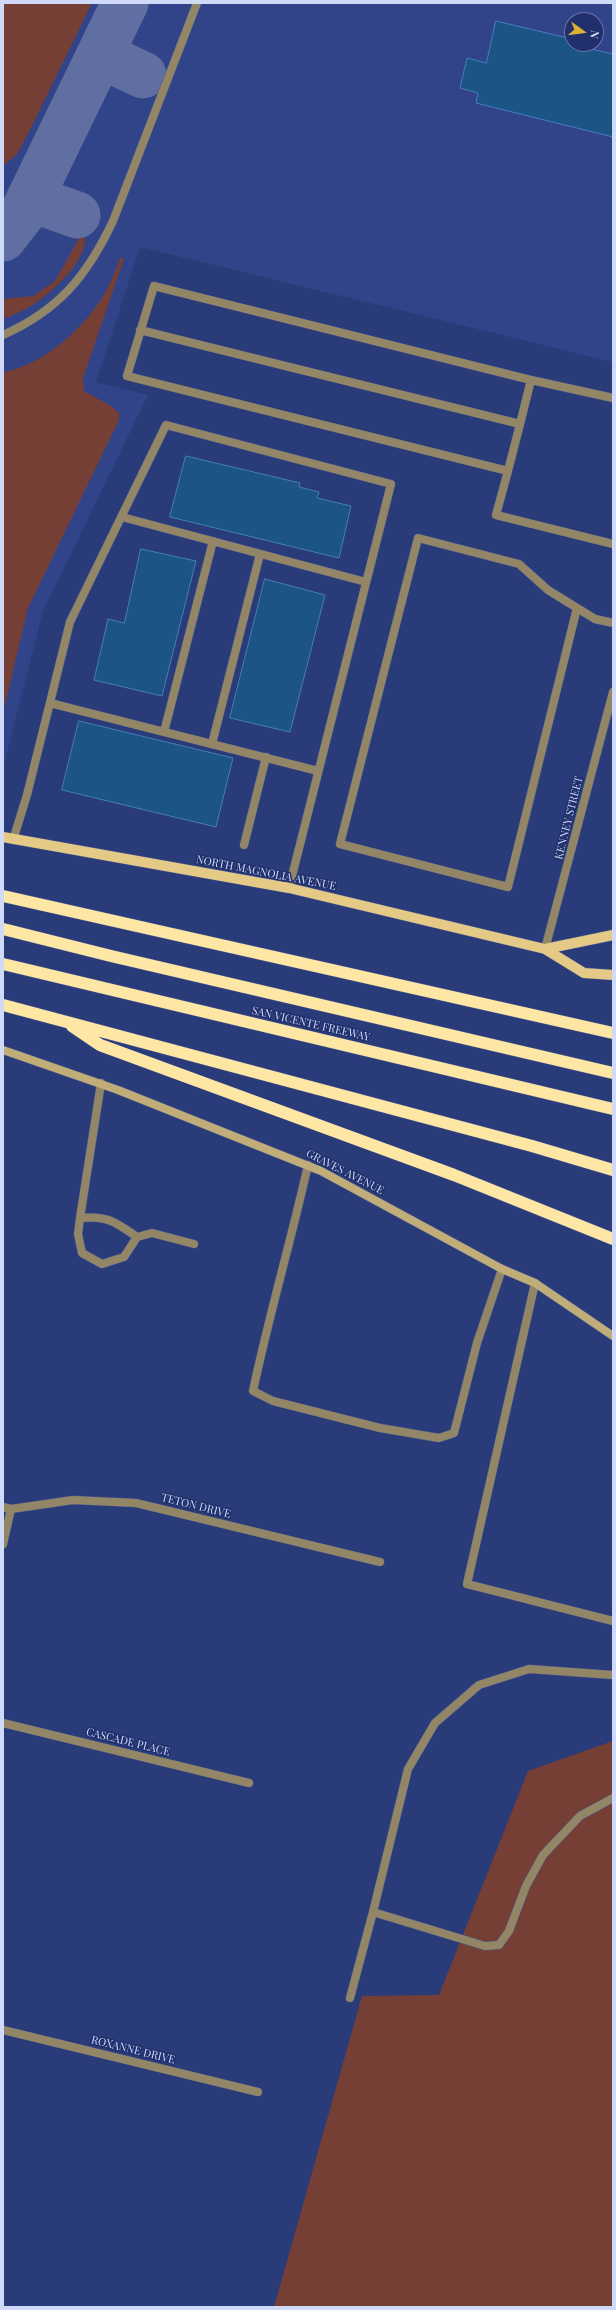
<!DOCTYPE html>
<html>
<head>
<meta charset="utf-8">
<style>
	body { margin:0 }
	#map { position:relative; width:616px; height:2310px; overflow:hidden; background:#2a3b79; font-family:"Playfair Display",serif }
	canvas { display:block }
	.frame { position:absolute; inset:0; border:4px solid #cfdaf8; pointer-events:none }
	.north { position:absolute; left:564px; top:12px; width:40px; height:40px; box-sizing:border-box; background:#21306d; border:1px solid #6774a5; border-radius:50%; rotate:104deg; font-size:11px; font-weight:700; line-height:16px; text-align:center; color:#cfdaf8 }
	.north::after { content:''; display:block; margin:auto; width:14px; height:18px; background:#dcb233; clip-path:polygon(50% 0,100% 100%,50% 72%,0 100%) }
</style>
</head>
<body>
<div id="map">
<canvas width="616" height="2310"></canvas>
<div class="frame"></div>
<div class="north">N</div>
</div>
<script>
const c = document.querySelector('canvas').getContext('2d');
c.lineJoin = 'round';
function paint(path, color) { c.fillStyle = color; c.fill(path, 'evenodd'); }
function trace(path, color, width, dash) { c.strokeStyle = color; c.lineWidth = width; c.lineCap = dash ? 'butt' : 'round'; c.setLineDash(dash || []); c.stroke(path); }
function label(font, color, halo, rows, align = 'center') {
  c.font = font + ' "Playfair Display",serif'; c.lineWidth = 3; c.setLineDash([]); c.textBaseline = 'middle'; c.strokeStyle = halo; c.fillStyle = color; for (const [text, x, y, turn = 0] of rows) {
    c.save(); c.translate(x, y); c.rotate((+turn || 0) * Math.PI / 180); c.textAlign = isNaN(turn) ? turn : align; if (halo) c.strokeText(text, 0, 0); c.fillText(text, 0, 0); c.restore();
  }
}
const built = new Path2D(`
	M3,3h610v359l-473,-115 -44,135 52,13 -105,216 -40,158zM572,20h24v24h-24z`);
const green = new Path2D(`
	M3,3h89l-63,129 -12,22 -14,12z
	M82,233h2c8,25 -35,63 -55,74 -8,5 -17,8 -26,12v-20l30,-3 22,-15z
	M121,257l3,2 -41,119 1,13 27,15 8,7v7l-91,188 -25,105v-341c40,-6 84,-46 103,-81 6,-10 10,-23 15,-34z
	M613,1741v566h-339l88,-311 77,-1 89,-224z`);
const taxiway = new Path2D(`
	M100,55l43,20
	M30,198l47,17
	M3,238l21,-27 101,-208`);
const building = new Path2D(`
	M496,21l76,18v5h16l-1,4 26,6v83l-137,-34 2,-10 -18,-5 7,-30 19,5z
	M186,456l114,27 -1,4 20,5 -2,6 34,8 -12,52 -169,-41z
	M141,549l55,12 -34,135 -68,-16 14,-61 16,4z
	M265,579l60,16 -35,137 -60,-14z
	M79,721l154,37 -17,69 -154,-37z`);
const lane = new Path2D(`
	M140,330l380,94 11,-44 82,18
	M3,335c56,-25 84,-59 110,-114l84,-218
	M520,424l-12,47 -381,-95 27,-90 377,94
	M508,471l-12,44 117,29
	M122,517l244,65
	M577,608l-69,279 -168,-43 78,-306 101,26 29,26 47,29 18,4
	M50,703l268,68
	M164,732l49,-191
	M212,744l48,-190
	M13,840l14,-45 43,-173 96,-197 225,59 -102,404
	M244,845l22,-88
	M101,1083l-21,135 -2,16 4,19 20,11 22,-7 13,-20 15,-4 42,11
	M308,1165c-17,76 -39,150 -55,226l20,10 107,27 59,10 15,-5 23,-90 25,-74
	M80,1218c26,-3 36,4 57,19
	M535,1283l-68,301 146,37
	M613,1675l-84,-6 -50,16 -44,38 -27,46 -35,143 112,34 14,-1 10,-14 17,-45 17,-31 37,-39 33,-18
	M350,1998l23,-86`);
const street = new Path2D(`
	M545,949l68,-257
	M3,1507l8,2 62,-9 63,3 244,59
	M3,1544l8,-35
	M3,1723l246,60
	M3,2030l255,62`);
const secondary = new Path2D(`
	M3,1050l115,40 203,81 181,98 33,14 78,53`);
const primary = new Path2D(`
	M3,837l286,51 256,61 39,24 29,2
	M545,949l68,-14`);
const highway = new Path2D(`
	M3,896l610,137
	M3,929l108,27 502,117
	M3,964l610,145
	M3,1005l529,141 81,24
	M72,1026l28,19 354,130 159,64`);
const streetNames = [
	["KENNEY STREET",569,818,-76],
	["NORTH MAGNOLIA AVENUE",266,873,11],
	["SAN VICENTE FREEWAY",311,1024,13],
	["GRAVES AVENUE",345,1172,27],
	["TETON DRIVE",196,1506,14],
	["CASCADE PLACE",128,1742,14],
	["ROXANNE DRIVE",133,2050,14]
];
paint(built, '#314489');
paint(green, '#753f36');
trace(taxiway, '#606ea2', 47);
paint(building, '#1d5486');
trace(building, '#447fb9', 1);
trace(lane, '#485890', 9);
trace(street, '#485890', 9);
trace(secondary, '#485890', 9);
trace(primary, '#485890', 11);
trace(highway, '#485890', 13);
trace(lane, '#938666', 8);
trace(street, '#938666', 8);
trace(secondary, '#c1ad78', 8);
trace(primary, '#e4ca86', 10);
trace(highway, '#fee6a5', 12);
label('11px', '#cfdaf8', '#21306d', streetNames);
</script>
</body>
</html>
